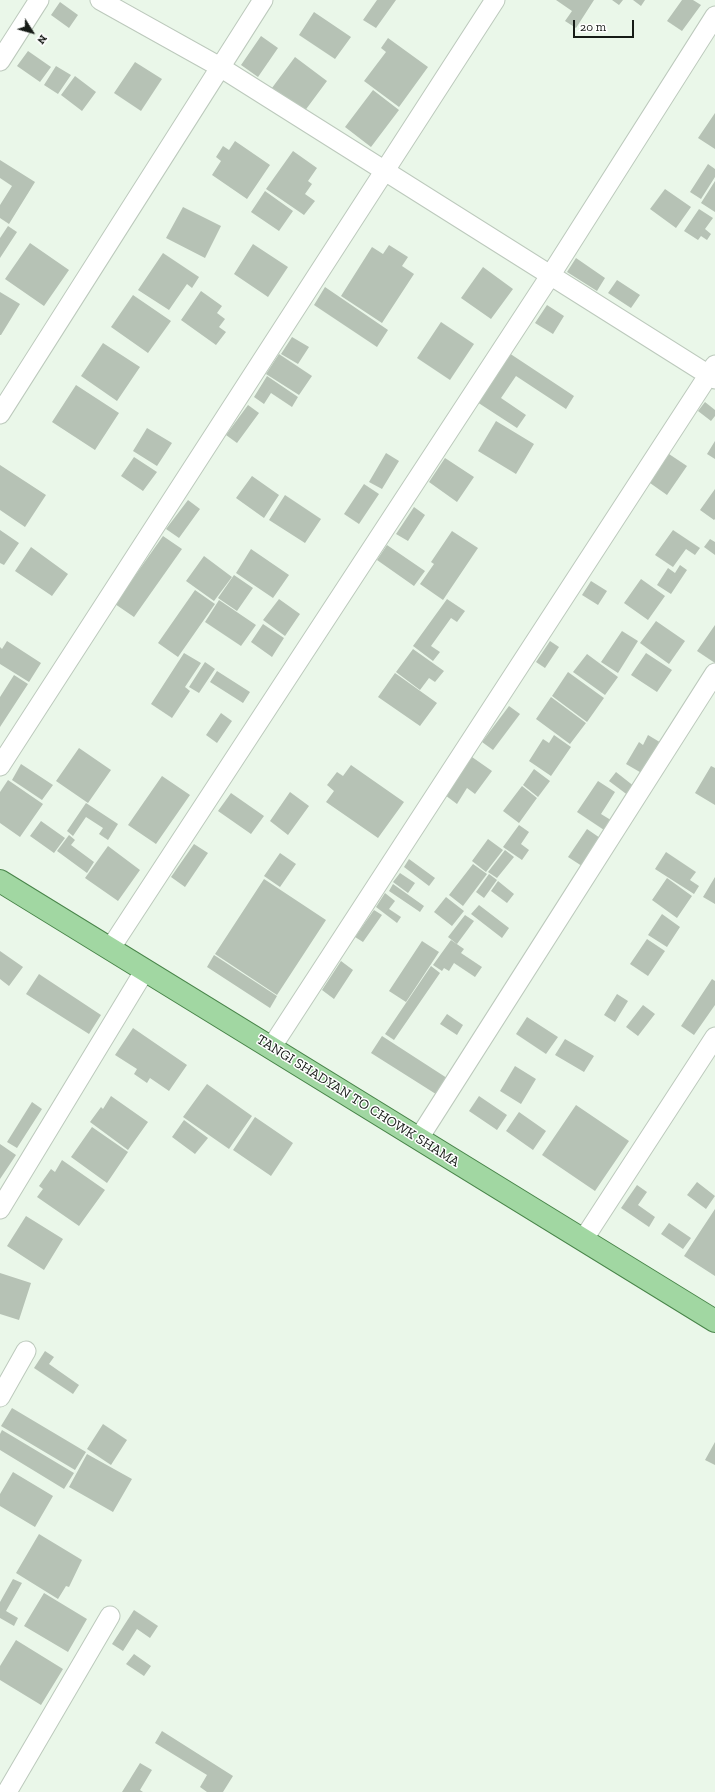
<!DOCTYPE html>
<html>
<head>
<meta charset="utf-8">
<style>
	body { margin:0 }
	#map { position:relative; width:715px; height:1792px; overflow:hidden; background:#eaf7e9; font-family:"Zilla Slab",serif }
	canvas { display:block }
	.north { position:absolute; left:12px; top:12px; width:40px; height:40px; -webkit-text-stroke:3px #fff; paint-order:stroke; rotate:127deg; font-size:11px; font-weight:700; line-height:16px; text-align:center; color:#161b16 }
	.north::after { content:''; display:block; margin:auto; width:14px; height:18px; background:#161b16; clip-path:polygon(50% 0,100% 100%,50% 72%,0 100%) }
	.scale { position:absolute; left:573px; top:20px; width:61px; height:18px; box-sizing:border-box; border:2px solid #161b16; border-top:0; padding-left:5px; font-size:12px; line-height:14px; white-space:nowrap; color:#161b16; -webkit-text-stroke:3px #fff; paint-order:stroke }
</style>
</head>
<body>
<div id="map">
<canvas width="715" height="1792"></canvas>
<div class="north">N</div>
<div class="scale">20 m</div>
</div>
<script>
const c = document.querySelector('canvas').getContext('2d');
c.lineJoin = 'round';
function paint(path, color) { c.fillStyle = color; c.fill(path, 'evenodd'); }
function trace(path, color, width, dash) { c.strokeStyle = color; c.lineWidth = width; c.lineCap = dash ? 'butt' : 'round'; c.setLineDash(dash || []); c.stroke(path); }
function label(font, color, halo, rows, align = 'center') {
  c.font = font + ' "Zilla Slab",serif'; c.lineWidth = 3; c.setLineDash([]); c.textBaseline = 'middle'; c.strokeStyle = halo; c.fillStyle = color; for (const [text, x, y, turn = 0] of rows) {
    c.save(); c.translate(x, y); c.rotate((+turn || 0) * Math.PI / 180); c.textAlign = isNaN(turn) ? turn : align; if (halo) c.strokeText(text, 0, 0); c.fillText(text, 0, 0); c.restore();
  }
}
const building = new Path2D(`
	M377,0h19l-20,28 -13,-8z
	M556,0h38l-18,28 -11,-7 7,-10z
	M612,0h11l-4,5z
	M633,0h12l-4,6z
	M682,0h11l8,5 -19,26 -15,-10z
	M60,2l18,13 -9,13 -18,-13z
	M314,12l37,25 -16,22 -36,-24z
	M261,36l17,12 -20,29 -17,-12z
	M388,38l40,29 -29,40 -35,-26 22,-29 -5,-4z
	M28,51l23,16 -11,15 -23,-16z
	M295,57l32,24 -26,35 -32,-24z
	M135,62l27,17 -21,32 -27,-18z
	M56,66l15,9 -13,19 -14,-9z
	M75,76l21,16 -14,19 -21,-16z
	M373,90l26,20 -28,37 -26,-20z
	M715,113v36l-17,-11z
	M235,141l35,24 -23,34 -35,-24 9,-14 -5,-4 7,-11 6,4z
	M293,151l24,17 -9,13 4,3 -7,10 10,7 -11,14 -38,-26z
	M0,160l35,22 -26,42 -9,-6v-13l12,-19 -12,-8z
	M708,164l7,5v8l-14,22 -11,-7z
	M715,181v31l-14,-9z
	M665,189l26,18 -15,21 -26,-19z
	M265,191l28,20 -14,20 -28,-19z
	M183,207l38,19 -16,32 -39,-20z
	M699,209l14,9 -8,11 6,5 -4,6 -6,-4 -3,4 -14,-9z
	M8,226l9,6 -17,26v-20z
	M30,243l39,27 -25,36 -39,-27z
	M253,244l35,23 -20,30 -34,-23z
	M389,245l19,12 -6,9 12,8 -32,49 -41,-27 31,-49 11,7z
	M163,253l36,24 -7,11 -5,-4 -18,26 -31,-20z
	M576,258l29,20 -8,13 -30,-19z
	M483,267l30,22 -22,30 -30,-21z
	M617,280l23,15 -9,13 -23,-15z
	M325,287l63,43 -11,17 -63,-42z
	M201,291l21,15 -5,7 8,6 -6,8 7,5 -10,13 -35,-25z
	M0,292l20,12 -19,31h-1z
	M133,295l38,26 -23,32 -37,-26z
	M547,305l17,11 -11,18 -18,-11z
	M441,322l33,22 -24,36 -33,-22z
	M292,337l17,10 -11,17 -17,-10z
	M103,343l37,24 -23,34 -36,-25z
	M509,353l65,43 -8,13 -50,-33 -15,22 25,17 -9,13 -40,-26z
	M279,354l33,22 -13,19 -33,-21z
	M267,376l31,21 -6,10 -21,-14 -7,11 -10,-7z
	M76,385l43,28 -24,37 -43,-28z
	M705,402l10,8v6l-4,5 -13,-10z
	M248,405l11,8 -22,30 -11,-8z
	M496,421l38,23 -18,30 -38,-23z
	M147,428l25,15 -15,23 -24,-15z
	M715,441v18l-8,-5z
	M386,453l13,8 -17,28 -13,-7z
	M669,454l18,12 -20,29 -17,-12z
	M134,457l23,15 -14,19 -22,-15z
	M445,458l29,19 -17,25 -28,-20z
	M0,465l46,30 -21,32 -25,-17z
	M252,476l27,19 -15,23 -28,-20z
	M364,484l15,10 -20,30 -15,-10z
	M715,489v30l-1,1 -14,-10z
	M285,495l36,24 -16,24 -36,-23z
	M188,500l12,9 -21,29 -13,-9z
	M414,507l11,8 -17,26 -12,-7z
	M0,530l19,13 -15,22 -4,-2z
	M673,530l27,18 -5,7 -9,-6 -13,18 -18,-12z
	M452,531l26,17 -35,52 -23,-16 14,-20 -3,-2z
	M163,536l19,13 -48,68 -19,-13z
	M710,539l5,3v13l-11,-8z
	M387,545l38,26 -11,15 -37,-26z
	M31,547l37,27 -16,22 -37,-25z
	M251,549l38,26 -16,23 -37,-25z
	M204,556l28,21 -18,24 -28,-20z
	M680,565l7,5 -16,24 -14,-9 11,-17 7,5z
	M234,575l19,13 -16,23 -19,-13z
	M641,579l24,17 -17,24 -24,-17z
	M591,581l16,10 -9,14 -16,-10z
	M195,590l20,14 -37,53 -20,-14z
	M279,599l21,15 -15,22 -22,-16z
	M447,599l18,12 -8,11 -6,-4 -20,28 9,6 -7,9 -20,-15z
	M219,600l37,25 -15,21 -36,-24z
	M656,621l29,20 -16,23 -29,-21z
	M263,624l21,14 -12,19 -21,-15z
	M715,625v38l-18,-12z
	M622,631l16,10 -20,32 -17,-11z
	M7,641l34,22 -12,19 -29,-18v-17l2,2z
	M550,641l9,6 -14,21 -9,-6z
	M413,649l31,22 -9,11 -6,-4 -9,12 -24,-18z
	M184,653l17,10 -16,24 5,4 -18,27 -21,-14z
	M646,653l26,17 -15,22 -26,-17z
	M587,654l31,23 -13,18 -32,-23z
	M205,662l10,7 -16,24 -10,-6z
	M217,671l33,21 -7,11 -33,-21z
	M568,672l36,26 -17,24 -35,-26z
	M395,673l42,30 -17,23 -42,-29z
	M14,675l14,9 -28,43v-30z
	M551,697l35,26 -16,21 -34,-25z
	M509,706l11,8 -27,36 -11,-8z
	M221,713l11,8 -15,22 -11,-8z
	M554,735l17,12 -20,29 -22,-15 14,-22 6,4z
	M648,735l15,9 -18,31 -19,-11 13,-22 4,3z
	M79,748l32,22 -23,33 -32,-22z
	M472,757l20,14 -17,23 -8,-6 -10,16 -12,-9z
	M21,764l32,21 -11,15 -30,-20z
	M351,765l53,37 -26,36 -52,-36 8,-11 -7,-6 10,-13 6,4z
	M711,766l4,2v37l-20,-12z
	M534,769l16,12 -12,16 -15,-12z
	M616,772l19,15 -6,9 -20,-15z
	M162,776l28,19 -34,49 -28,-19z
	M8,780l35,24 -23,33 -20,-14v-31z
	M598,781l17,11 -14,22 13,8 -7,10 -30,-20z
	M522,786l15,12 -18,25 -16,-12z
	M290,792l19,14 -21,29 -18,-14z
	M231,793l33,23 -13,18 -33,-23z
	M86,803l32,21 -10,16 -9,-6 4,-6 -17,-11 -13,19 -6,-5z
	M41,821l24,17 -11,15 -24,-17z
	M519,825l10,7 -8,12 8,6 -7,10 -19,-13z
	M587,829l16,11 -18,28 -17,-11z
	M69,835l6,5 -4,5 23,17 -7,11 -30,-22z
	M488,839l15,11 -17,22 -14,-11z
	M194,844l14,9 -23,34 -14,-10z
	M108,846l32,24 -22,31 -33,-23z
	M505,850l9,7 -17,21 -9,-6z
	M666,852l30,20 -6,8 9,6 -5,8 -39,-25z
	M280,853l16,11 -16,23 -16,-11z
	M409,859l26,19 -6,8 -25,-19z
	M473,864l14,10 -24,32 -14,-11z
	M400,873l15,10 -7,10 -15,-11z
	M489,874l8,6 -13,18 -8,-6z
	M715,877v27l-12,-7z
	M667,878l25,18 -15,22 -25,-18z
	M264,879l62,41 -49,75 -62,-41z
	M498,881l16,13 -7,9 -16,-12z
	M393,884l31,22 -4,6 -31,-21z
	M385,893l10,8 -6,8 12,8 -4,6 -21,-16z
	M446,897l18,14 -12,15 -18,-14z
	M479,905l30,23 -7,10 -31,-24z
	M374,910l8,5 -19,27 -8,-5z
	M662,914l18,13 -13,20 -19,-12z
	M465,915l9,6 -17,23 -9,-7z
	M647,939l18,12 -17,25 -18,-12z
	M451,940l13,9 -3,4 21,14 -7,10 -21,-14 -5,8 -5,-3 -2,3 -9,-6z
	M422,941l17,11 -33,50 -17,-11z
	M0,951l23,16 -14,19 -9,-7z
	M214,955l63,41 -7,12 -63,-41z
	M341,961l12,9 -19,29 -12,-9z
	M431,966l9,7 -46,67 -9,-6z
	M39,974l62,41 -12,19 -63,-40z
	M712,979l3,2v24l-21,30 -13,-9z
	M617,994l11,7 -13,21 -11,-7z
	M643,1005l12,9 -17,22 -12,-9z
	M447,1014l16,11 -6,10 -17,-11z
	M527,1017l31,20 -12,17 -30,-20z
	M133,1028l54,37 -18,26 -19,-13 -3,5 -13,-9 3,-5 -22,-14z
	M382,1036l68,44 -11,16 -68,-43z
	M565,1039l29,17 -10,16 -29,-17z
	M515,1066l21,13 -15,25 -21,-13z
	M207,1084l45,32 -23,33 -46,-32z
	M111,1096l37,26 -20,28 -38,-28 11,-15 2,2z
	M479,1096l28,19 -10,15 -28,-19z
	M32,1102l10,7 -25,39 -10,-6z
	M576,1105l53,36 -34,50 -53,-36z
	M519,1112l27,19 -13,19 -27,-19z
	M255,1117l38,26 -22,33 -38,-26z
	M184,1120l24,18 -13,16 -23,-17z
	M92,1127l36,25 -21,31 -36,-26z
	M0,1144l16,11 -16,24z
	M62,1160l43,30 -26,36 -42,-29 6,-8 -4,-3 12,-17 4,3z
	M697,1182l18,14 -9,13 -19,-14z
	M637,1185l10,7 -9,13 17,12 -6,10 -28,-19z
	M715,1209v67l-31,-20z
	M26,1216l37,23 -19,31 -37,-24z
	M669,1223l22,15 -8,11 -22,-15z
	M0,1273l31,10 -12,37 -19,-6z
	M45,1351l9,6 -5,7 30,21 -6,9 -39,-26z
	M12,1408l74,44 -11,18 -74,-44z
	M103,1424l24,16 -16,25 -24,-16z
	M2,1430l72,43 -10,16 -64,-39v-16z
	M715,1442v23l-10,-5z
	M87,1454l45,25 -19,33 -44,-25z
	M13,1472l40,24 -18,31 -35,-21v-12z
	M39,1534l43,26 -13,27 -3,-1 -8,13 -42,-26z
	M13,1579l9,4 -16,28 12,7 -4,8 -14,-8v-16z
	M44,1593l43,26 -19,33 -44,-26z
	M134,1610l24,16 -8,12 -13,-9 -14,22 -11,-7z
	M16,1640l47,29 -22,36 -41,-25v-14z
	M134,1654l17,12 -7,10 -18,-12z
	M162,1731l71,45 -10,16h-16l-7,-5 7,-12 -52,-32z
	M140,1763l12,7 -12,20 3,2h-21z`);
const minor = new Path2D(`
	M100,0l120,67 495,312
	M0,61l39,-61
	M0,414l263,-414
	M0,766l495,-766
	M110,949l440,-673 165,-260
	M271,1048l444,-683
	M419,1138l296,-465
	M0,1209l145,-239
	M583,1240l132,-203
	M0,1397l26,-46
	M7,1792l103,-176`);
const primary = new Path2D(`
	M0,881l715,440`);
const streetNames = [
	["TANGI SHADYAN TO CHOWK SHAMA",358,1101,32]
];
paint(building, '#b6c2b5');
trace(minor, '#bcc9bc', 21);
trace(primary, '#488449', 24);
trace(minor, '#fff', 19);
trace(primary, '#a1d7a2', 22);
label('14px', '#161b16', '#fff', streetNames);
</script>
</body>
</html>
